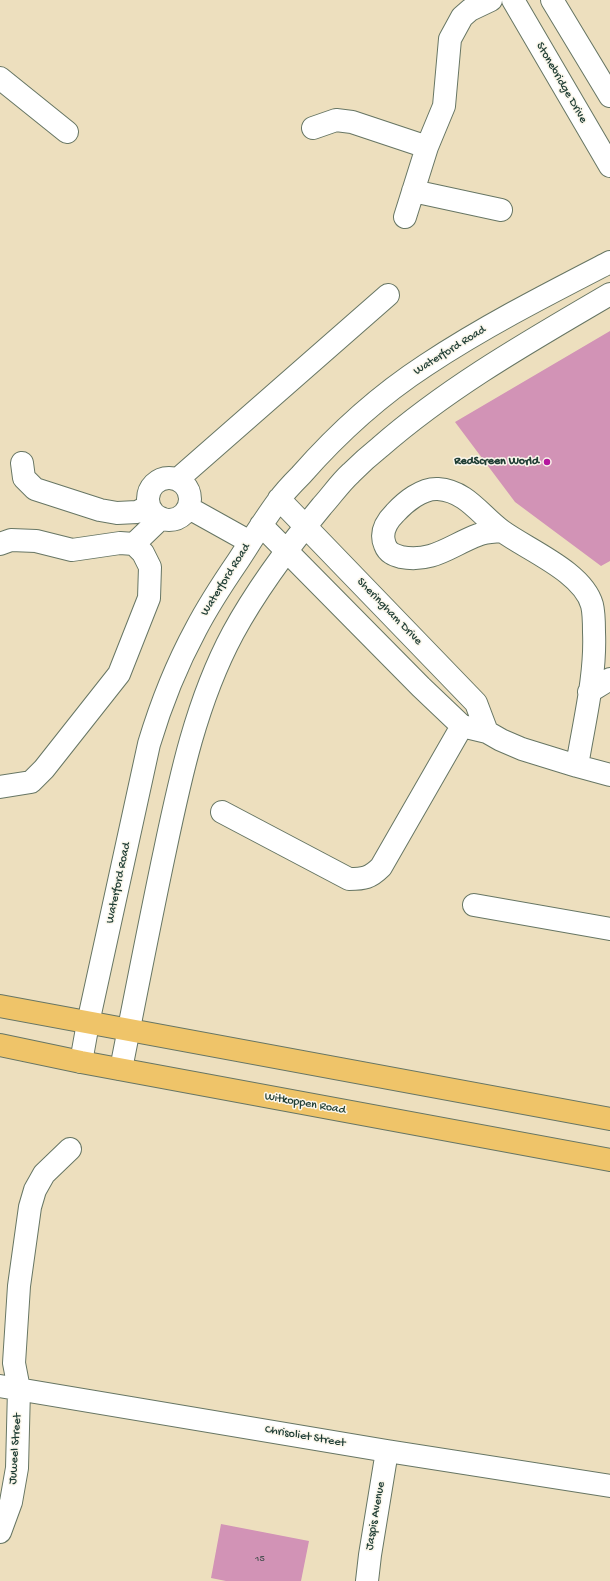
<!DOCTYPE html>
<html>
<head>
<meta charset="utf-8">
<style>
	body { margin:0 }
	canvas { display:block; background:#eddfbe }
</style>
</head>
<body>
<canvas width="610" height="1581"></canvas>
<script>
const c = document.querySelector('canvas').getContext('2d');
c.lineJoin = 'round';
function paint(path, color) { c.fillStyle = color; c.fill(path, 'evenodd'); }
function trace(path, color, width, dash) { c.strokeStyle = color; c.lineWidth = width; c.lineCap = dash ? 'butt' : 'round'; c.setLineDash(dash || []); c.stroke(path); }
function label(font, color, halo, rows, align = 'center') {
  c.font = font + ' "Gochi Hand",sans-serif'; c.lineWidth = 3; c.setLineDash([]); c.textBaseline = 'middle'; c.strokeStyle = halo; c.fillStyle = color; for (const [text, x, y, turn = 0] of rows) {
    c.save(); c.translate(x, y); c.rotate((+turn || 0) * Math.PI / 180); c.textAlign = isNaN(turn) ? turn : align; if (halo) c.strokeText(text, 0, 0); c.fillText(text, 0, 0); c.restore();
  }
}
const building = new Path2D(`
	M610,331v230l-9,5 -86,-64 -60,-80z
	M221,1524l88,17 -8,40h-75l-15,-3z`);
const minor = new Path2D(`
	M513,0l97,166
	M552,0l58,96
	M0,78l67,54
	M313,128l23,-8 16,2 75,25
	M413,191l88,19
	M405,217l22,-70 17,-41 6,-67 12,-22 8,-7 21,-10
	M22,463l2,15 11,11 65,21 17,3 20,-1 12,-6
	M148 499a21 21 0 1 1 42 0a21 21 0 1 1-42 0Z
	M178,479l210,-184
	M279,499l197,204 11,29
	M189,508l61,34
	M261,525l160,162 41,39 25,6 14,8 21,9 55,17 33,9
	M502,531c-8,1 -17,1 -24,4 -27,10 -45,28 -77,22 -7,-2 -13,-4 -16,-12 -5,-12 1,-23 10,-32 10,-11 27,-25 43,-24 29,2 43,27 64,42 26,19 81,41 90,74 2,8 2,18 2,27 2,44 -10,90 -17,134
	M0,544l11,-4 25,1 36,9 48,-7 14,1 9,9 7,14 -1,31 -30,76 -75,95 -13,13 -31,5
	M134,544l27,-26
	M589,692l21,-13
	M222,812l127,67c15,0 21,-1 32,-12l81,-141
	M474,905l136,24
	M81,1062l7,-39 61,-279c12,-40 27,-78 47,-115 12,-23 27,-46 42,-68 13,-20 26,-41 40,-60 7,-10 15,-18 23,-26 36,-41 79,-80 125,-110 59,-39 122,-71 184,-103
	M121,1069c14,-71 28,-143 43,-214 16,-76 32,-153 69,-222 25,-46 56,-87 89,-127 10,-11 18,-23 29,-33 9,-9 19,-18 29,-26 70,-61 150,-106 230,-153
	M0,1386l387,65 223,35
	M0,1532l11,-30 6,-34 2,-79 -5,-26 5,-77 11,-79 5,-17 9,-16 26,-25
	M367,1581l3,-26 17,-104`);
const major = new Path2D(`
	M0,1006l610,113
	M0,1045l81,17 529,98`);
const markers = [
	[547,462,4,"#b5179e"]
];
const numberNames = [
	["15",260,1559]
];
const streetNames = [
	["Stonebridge Drive",561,83,60],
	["Waterford Road",450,351,-32],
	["Waterford Road",226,580,-58],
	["Sheringham Drive",389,612,46],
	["Waterford Road",119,883,-78],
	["Witkoppen Road",305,1104,10],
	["Chrisoliet Street",305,1437,10],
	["Juweel Street",16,1449,-86],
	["Jaspis Avenue",376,1516,-80]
];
const poiNames = [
	["RedScreen World",539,462]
];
paint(building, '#d293b6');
trace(minor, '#677664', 24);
trace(major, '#677664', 24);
trace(minor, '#fff', 22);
trace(major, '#efc469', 22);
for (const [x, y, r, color] of markers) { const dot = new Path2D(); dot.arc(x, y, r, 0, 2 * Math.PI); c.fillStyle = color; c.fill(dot); trace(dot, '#fbf7ec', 1.5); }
label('10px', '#4c5254', null, numberNames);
label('12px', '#1f3d34', '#fbf7ec', streetNames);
label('bold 12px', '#1f3d34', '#fbf7ec', poiNames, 'right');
</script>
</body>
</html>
